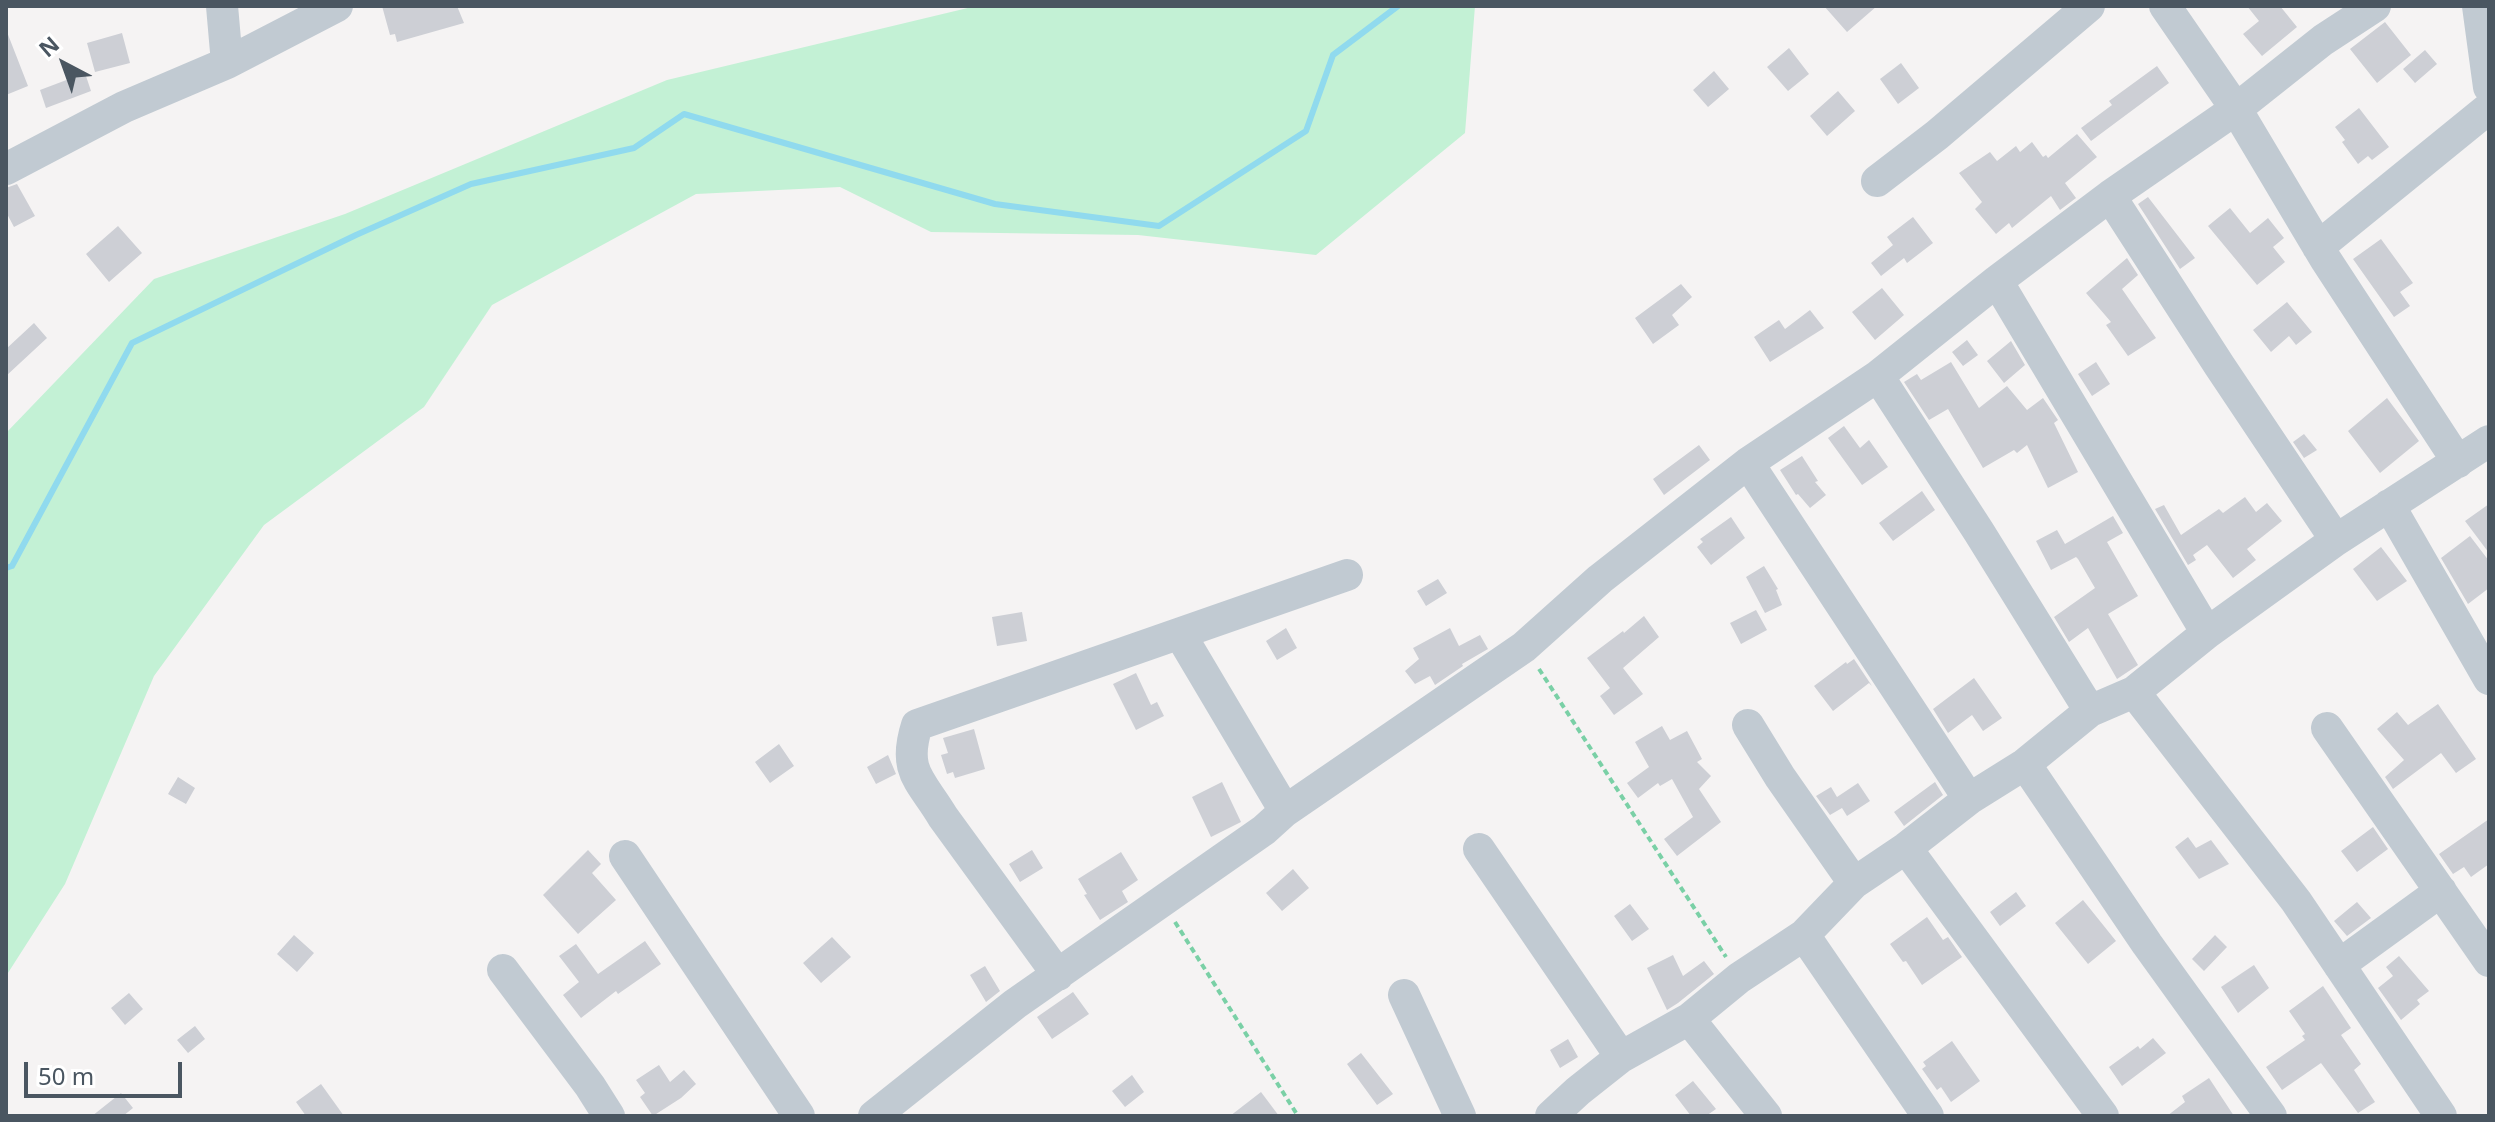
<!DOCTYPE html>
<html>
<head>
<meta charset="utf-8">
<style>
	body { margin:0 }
	#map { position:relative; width:2495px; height:1122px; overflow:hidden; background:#f5f3f3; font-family:"Noto Sans",sans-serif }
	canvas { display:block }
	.frame { position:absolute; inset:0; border:8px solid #4a5661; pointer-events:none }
	.north { position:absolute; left:24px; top:24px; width:80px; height:80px; -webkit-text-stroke:6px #fff; paint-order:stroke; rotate:319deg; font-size:22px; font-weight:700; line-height:32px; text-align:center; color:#4a5661 }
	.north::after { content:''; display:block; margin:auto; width:28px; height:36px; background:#4a5661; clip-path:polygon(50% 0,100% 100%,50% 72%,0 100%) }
	.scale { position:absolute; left:24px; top:1062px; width:158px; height:36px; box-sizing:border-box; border:4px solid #4a5661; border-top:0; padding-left:10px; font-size:24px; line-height:28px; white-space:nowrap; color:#4a5661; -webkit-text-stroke:6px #fff; paint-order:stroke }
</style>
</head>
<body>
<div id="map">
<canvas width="2495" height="1122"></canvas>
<div class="frame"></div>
<div class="north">N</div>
<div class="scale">50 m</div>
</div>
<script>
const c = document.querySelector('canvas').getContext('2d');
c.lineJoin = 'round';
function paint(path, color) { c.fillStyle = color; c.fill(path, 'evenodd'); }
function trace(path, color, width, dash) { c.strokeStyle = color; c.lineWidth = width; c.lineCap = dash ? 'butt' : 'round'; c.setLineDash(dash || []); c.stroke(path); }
const green = new Path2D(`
	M976,6h499l-10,127 -149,122 -178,-20 -207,-3 -91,-45 -144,7 -204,111 -68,102 -160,118 -110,151 -89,208 -59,92v-543l148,-154 191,-65 322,-134z`);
const stream = new Path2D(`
	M6,568l6,-2 120,-223 224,-108 115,-51 163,-36 50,-34 311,90 164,22 147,-95 27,-76 65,-49`);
const building = new Path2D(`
	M382,6h75l7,17 -67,19 -2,-8 -5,1z
	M1824,6h53l-30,26z
	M2247,6h33l17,21 -35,29 -19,-22 16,-13z
	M2385,22l26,33 -34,28 -27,-34z
	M7,32l21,54 -22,9v-62z
	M122,33l8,30 -35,9 -8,-29z
	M1789,48l20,26 -21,17 -21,-24z
	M2425,50l12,14 -22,19 -12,-14z
	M1901,63l18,25 -21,16 -18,-25z
	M2157,66l12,17 -78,58 -10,-13 31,-23 -3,-4z
	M1714,71l15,18 -21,18 -15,-17z
	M85,73l6,18 -45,17 -6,-18z
	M1838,91l17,20 -28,25 -17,-20z
	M2359,108l30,39 -17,13 -4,-4 -10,8 -16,-22 3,-2 -10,-13z
	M2077,134l20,23 -32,26 11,15 -16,12 -9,-14 -39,32 -3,-5 -13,11 -21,-25 7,-7 -23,-29 31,-21 7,9 19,-15 4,6 12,-10 11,15 3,-2 2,3z
	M17,184l18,32 -21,11 -8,-15v-24z
	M2148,197l47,61 -15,11 -42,-65z
	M2230,208l20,25 18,-15 16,20 -11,9 12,15 -28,23 -49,-59z
	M1913,217l20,26 -26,20 -3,-5 -23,18 -10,-13 22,-18 -6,-8z
	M118,226l24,27 -33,29 -23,-28z
	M2381,239l32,44 -13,9 10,14 -16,11 -41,-58z
	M2127,258l11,17 -16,14 34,49 -28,18 -22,-31 5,-3 -25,-29z
	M1681,284l11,13 -20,18 7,10 -26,19 -18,-26z
	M1882,288l22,27 -29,25 -23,-28z
	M2287,302l25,30 -16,13 -7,-9 -18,16 -18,-22z
	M1810,310l14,18 -54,34 -16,-25 25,-17 6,9z
	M34,323l13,15 -41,38v-27z
	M1967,340l11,15 -15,11 -11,-14z
	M2011,341l14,24 -21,18 -17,-22z
	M1951,362l28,46 28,-22 20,24 16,-12 15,22 -4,3 24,49 -30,16 -21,-43 -10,8 -3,-3 -31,18 -35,-59 -19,11 -25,-38 13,-8 4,6z
	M2096,362l14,22 -18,12 -14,-22z
	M2387,398l32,43 -39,32 -32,-42z
	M1844,426l16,22 9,-8 19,27 -26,18 -34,-47z
	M2304,434l13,16 -13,8 -11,-16z
	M1699,445l11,15 -46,35 -11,-16z
	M1802,456l16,25 -3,1 11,13 -16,13 -12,-14 -2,1 -16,-25z
	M1922,491l13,19 -42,31 -14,-18z
	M2245,497l11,15 11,-9 15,18 -35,28 9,11 -23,18 -26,-33 -14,10 3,5 -8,5 -33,-56 9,-4 17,30 38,-26 4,4z
	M2489,504v49l-24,-32z
	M2113,516l10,17 -16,9 31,54 -30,18 30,51 -21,14 -29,-51 -19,14 -15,-25 41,-29 -17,-29 -2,-2 -25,13 -15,-29 21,-11 8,14z
	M1731,517l14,21 -34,27 -14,-18 6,-5 -3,-3z
	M2470,536l19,25v27l-21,16 -27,-46z
	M2381,547l26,34 -30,20 -24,-32z
	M1764,566l14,23 -2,1 6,15 -17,8 -19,-36z
	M1438,579l9,14 -21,13 -9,-15z
	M1756,610l11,20 -26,14 -11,-21z
	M1022,612l5,29 -30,5 -5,-29z
	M1644,616l15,21 -36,31 20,26 -29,21 -14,-19 10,-8 -23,-30 36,-27 1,2z
	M1286,628l11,20 -20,12 -11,-19z
	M1450,628l9,18 21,-11 8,14 -26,15 1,2 -28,19 -5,-9 -15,8 -10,-13 14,-12 -6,-11z
	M1854,659l18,27 -3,-3 -36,28 -19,-25 32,-24 1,2z
	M1136,673l15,32 6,-3 7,14 -28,14 -23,-46z
	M1974,678l28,40 -19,13 -11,-16 -24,18 -15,-24z
	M2438,704l38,55 -20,14 -15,-20 -48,36 -8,-12 19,-17 -27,-31 20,-17 11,13z
	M1662,726l8,14 17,-9 15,28 -5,3 14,14 -12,13 22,33 -44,34 -13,-17 29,-22 -21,-38 -12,7 -2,-3 -20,15 -11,-15 22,-16 -14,-25z
	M974,729l11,40 -30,9 -2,-6 -6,2 -6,-19 7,-2 -5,-15z
	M779,744l15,22 -24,17 -15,-21z
	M888,755l8,19 -20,10 -9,-17z
	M178,777l17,11 -9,16 -18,-10z
	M1222,782l19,40 -30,15 -19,-40z
	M1935,782l8,13 -39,31 -10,-14z
	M1858,783l12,18 -23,15 -5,-8 -12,7 -14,-19 15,-9 6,10z
	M2489,819v45l-18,13 -7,-10 -11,7 -14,-20z
	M2373,827l15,22 -31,23 -16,-21z
	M2188,837l8,11 15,-8 18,24 -30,15 -24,-32z
	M588,850l13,14 -9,9 24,27 -38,34 -35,-39z
	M1032,850l11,18 -23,14 -11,-18z
	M1121,852l17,28 -16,11 6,11 -28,18 -16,-25 3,-1 -9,-15z
	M1293,869l16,19 -27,23 -16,-18z
	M2016,892l10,14 -26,20 -10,-14z
	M2083,900l33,41 -28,23 -33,-41z
	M2357,902l14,16 -24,18 -13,-15z
	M1630,904l19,25 -17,12 -18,-25z
	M1927,917l16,23 5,-3 14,20 -40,28 -16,-24 -3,1 -13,-18z
	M294,935l20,18 -17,19 -20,-18z
	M2215,935l12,12 -23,24 -12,-12z
	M832,937l19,20 -30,26 -18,-20z
	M645,941l16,23 -43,30 -2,-3 -35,27 -18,-23 16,-13 -20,-26 17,-12 22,30z
	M1673,955l10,21 21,-15 10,13 -36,29 -11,7 -20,-42z
	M2399,956l30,35 -12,9 3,4 -19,16 -23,-32 15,-12 -7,-9z
	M2254,965l15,23 -31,25 -17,-26z
	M985,966l15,25 -14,11 -16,-27z
	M2323,986l28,42 -10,7 20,29 -7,6 21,32 -17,11 -37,-50 -39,27 -16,-23 39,-27 -3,-4 3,-2 -16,-23z
	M1073,992l16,22 -37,25 -15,-22z
	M129,993l14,16 -18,16 -14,-17z
	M195,1026l10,13 -17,14 -11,-13z
	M2153,1038l13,15 -44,33 -13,-19 29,-21 2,3z
	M1568,1039l10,18 -18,11 -10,-18z
	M1952,1041l28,40 -29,21 -10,-15 -4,3 -15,-21 4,-3 -3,-4z
	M1361,1053l32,41 -16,11 -30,-41z
	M659,1065l11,17 14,-12 12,14 -15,14 -28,18 -13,-19 5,-4 -9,-13z
	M1132,1075l12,17 -19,15 -13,-16z
	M2209,1078l25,38h-67l18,-14 -3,-6z
	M1693,1081l23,28 -10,7h-15l-16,-21z
	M321,1084l23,32h-38l-10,-14z
	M1261,1092l18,24h-49z
	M121,1093l12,15 -10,8h-31z`);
const path = new Path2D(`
	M1539,669l187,288
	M1175,922l123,194`);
const minor = new Path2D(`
	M222,6l5,57
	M2165,6l71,103 90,151 132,202
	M2478,6l11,81
	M6,169l118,-62 103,-44 110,-57
	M1877,181l60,-46 152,-129
	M2110,196l109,169 117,175
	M2318,247l171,-139
	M1997,281l210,352
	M1878,376l101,156 111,179
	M1748,463l221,336
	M2389,505l100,174
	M1180,634l105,177
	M2134,692l162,209 145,215
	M1748,725l32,52 74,106
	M2327,728l162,233
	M2025,764l122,180 124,172
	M1906,848l197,268
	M1479,849l142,208
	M625,856l174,260
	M1804,935l124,181
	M2339,965l102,-74
	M503,970l87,116 19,30
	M1058,975l-115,-158c-22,-37 -41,-45 -26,-92l430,-150
	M1404,995l56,121
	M1689,1019l77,97
	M874,1116l141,-112 249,-174 21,-19 239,-164 76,-68 148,-116 130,-87 119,-95 113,-85 126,-87 87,-69 52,-34
	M1551,1116l27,-25 43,-34 68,-38 50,-41 65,-43 50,-52 52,-35 63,-49 56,-35 65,-53 44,-19 73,-59 129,-93 153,-99`);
paint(green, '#c3f1d5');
trace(stream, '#90daee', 6);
paint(building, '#cdcfd5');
trace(path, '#7ad0a6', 4, [6, 4]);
trace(minor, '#c1cad2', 32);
</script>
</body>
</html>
